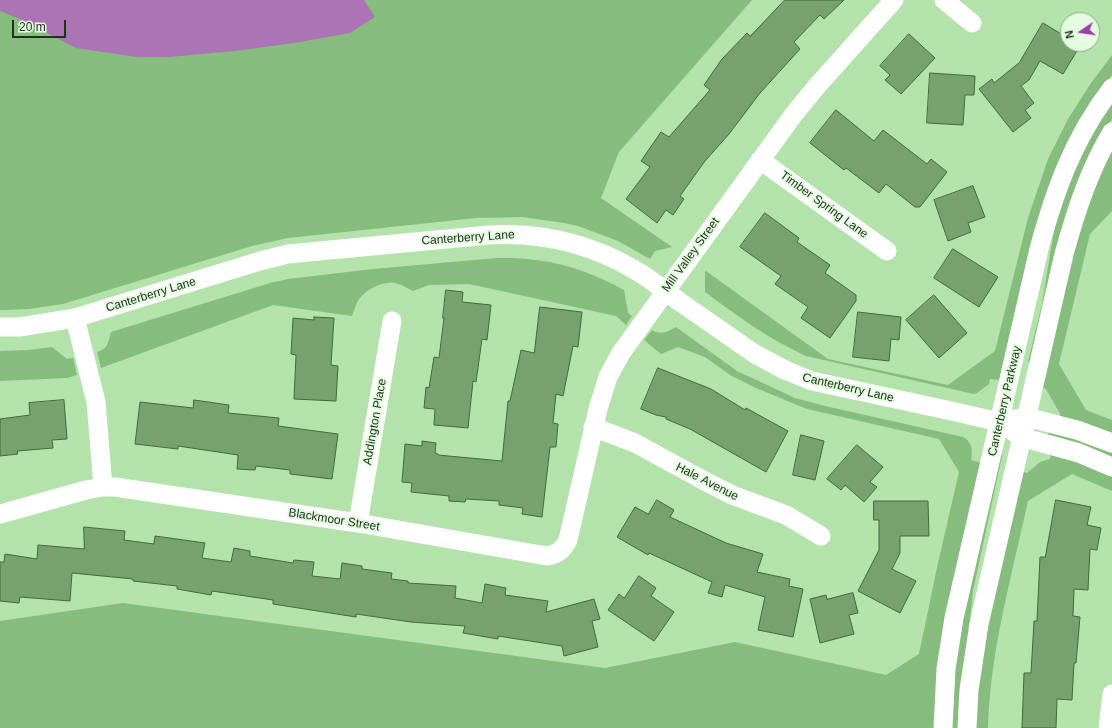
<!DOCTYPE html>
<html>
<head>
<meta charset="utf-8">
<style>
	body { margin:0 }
	#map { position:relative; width:1112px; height:728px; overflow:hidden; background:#b3e2ab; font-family:Arial,sans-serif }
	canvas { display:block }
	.north { position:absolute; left:1060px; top:12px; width:40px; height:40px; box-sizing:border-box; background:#e4fce0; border:1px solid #96ab92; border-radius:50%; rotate:257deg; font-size:11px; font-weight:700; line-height:16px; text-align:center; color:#20321d }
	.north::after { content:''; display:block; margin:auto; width:14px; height:18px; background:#9a40ab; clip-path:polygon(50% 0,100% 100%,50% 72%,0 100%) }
	.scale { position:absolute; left:12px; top:20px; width:54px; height:18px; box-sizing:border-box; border:2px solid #20321d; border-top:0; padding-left:5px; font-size:12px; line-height:14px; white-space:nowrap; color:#20321d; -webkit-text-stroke:3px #e4fce0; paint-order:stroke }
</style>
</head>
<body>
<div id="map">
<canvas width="1112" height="728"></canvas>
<div class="north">N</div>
<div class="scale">20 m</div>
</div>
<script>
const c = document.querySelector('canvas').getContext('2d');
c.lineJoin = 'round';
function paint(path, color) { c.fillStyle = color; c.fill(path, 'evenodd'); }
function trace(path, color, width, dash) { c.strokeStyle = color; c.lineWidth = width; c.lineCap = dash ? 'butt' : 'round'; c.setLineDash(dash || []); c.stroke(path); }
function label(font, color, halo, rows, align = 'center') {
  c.font = font + ' Arial,sans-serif'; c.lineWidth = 4; c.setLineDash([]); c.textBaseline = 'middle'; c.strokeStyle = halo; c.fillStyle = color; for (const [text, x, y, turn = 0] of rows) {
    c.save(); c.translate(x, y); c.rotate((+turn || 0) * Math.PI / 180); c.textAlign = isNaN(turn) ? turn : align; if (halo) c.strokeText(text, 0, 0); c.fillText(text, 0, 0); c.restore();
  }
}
const green = new Path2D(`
	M0,0h752l-133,152 -18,46 71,49 -17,4 -5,8 -32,-18 -40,-15 -14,-3 -42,-6 -46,1 -188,20 -36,8 -189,58 -34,5 -25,1h-4z
	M1112,55v20l-22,32 -89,273 -11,-1 -1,5 -12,9 -3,1 -168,-38c-39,-18 -67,-39 -101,-64v-20l1,-1 122,88 120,26 47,-34 33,-133 20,-59 20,-40 23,-36z
	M1112,100v19l-5,7 -77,237 -2,-1 14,-58 13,-80 24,-70z
	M1112,147v64l-22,23 -31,130 27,46 26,10v16l-52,-19v-3l-14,-25 -5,-2 35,-152z
	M497,258c47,-1 86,9 127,32l4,23 4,3 -6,9 -10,-9 -147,-32 -40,1 -16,6c-6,-3 -12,-7 -18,-8 -13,-2 -31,7 -37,18 -3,5 -4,10 -6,15l-79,-11 -172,63 -4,-16c11,-3 11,-9 14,-20l159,-49 18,-4 85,-10z
	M676,327l61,44 58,27 30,8 138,31c9,4 10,14 8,23l11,3 -47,265h-935v-107l123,-18 482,65 130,-26 151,33 33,-21 19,-91 21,-91 -20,-33 -132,-30 -51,-21 -26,-13 -25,-18 -27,-10 -17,7 -17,-14 8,-10c9,6 16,1 24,-3z
	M52,347l15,12 6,-1 4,17 -10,3 -67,3v-30l28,-1z
	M1050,430l62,20v9l-65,-24z
	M1051,453l7,2 54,20v16l-40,-17 -44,27c-16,74 -38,150 -40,227h-14l6,-68 40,-189 7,2 13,-11 10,-3z
	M1001,454l1,2 -29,135 -14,137h-9l7,-84z`);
const water = new Path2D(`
	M0,0h364l11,17 -25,16 -56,10 -59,8 -66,6h-32l-61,-9 -56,-29 -20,-8z`);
const building = new Path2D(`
	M785,0h59l-20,19 -4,-4 -26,27 6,7 -40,44 -31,41 -24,27 -25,35 4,3 -11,16 -7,-5 -9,13 -31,-24 24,-32 -9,-6 20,-29 8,5 41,-47 -6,-5 18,-26 25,-26 3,3z
	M1043,23l25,15v6h13l-18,30 -23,-13 -11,19 -8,6 13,17 -9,7 6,8 -18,14 -34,-43 13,-10 2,4 25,-20z
	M909,34l26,24 -34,36 -16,-14 5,-5 -10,-9z
	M930,73l45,3 -1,19h-9l-2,30 -36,-2z
	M836,110l38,31 9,-11 44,34 4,-5 16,13 -27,35h-5l-29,-23 -7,9 -33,-25 -2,2 -34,-27z
	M973,186l12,31 -17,6 3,9 -23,9 -14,-41z
	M765,213l34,25 -2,4 33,23 -5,8 31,22v6l-26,37 -29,-20 7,-11 -33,-23 6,-8 -41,-29z
	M953,249l45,28 -19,30 -45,-29z
	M446,290l17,2 -1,10 29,3 -4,35 -5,-1 -6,43 -3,-1 -5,47 -34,-3 1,-16 -11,-1 2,-21 3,1 5,-31 5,1 5,-40h-1z
	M934,295l33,38 -28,25 -33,-38z
	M540,307l42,5 -4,35 -5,-1 -10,50 -7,-2 -3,29 5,1 -2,23h-6l-8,70 -20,-3 1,-6 -24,-3v-4l-33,-2 -1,3 -16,-1v-5l-38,-4 1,-9 -10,-1 3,-38 17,2v-5l14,2 -1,10 3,1v1l64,6 6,-60h2l11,-51 13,3z
	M858,312l43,5 -2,23 -8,-1 -2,22 -36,-4z
	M314,317l20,1 -3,47 7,1 -2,35 -42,-2 2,-44 -5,-1 2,-36 21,2z
	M658,368l53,21 34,21 1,-2 42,23 -22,41 -76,-43 -24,-10v-2l-10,-2 -15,-6z
	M64,400l3,39 -15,1 1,8 -36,3 1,3 -18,2v-37l30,-4 -1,-12z
	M194,400l35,5 -1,8 51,5 -1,8 60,8 -6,45 -42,-5v-4l-34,-4 -1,4 -18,-1 1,-14 -60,-9v3l-43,-5 5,-42 53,6z
	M801,435l23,6 -9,39 -22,-5z
	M857,445l26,22 -13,15 7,5 -13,15 -19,-17 -4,5 -14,-11z
	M657,500l17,10 -4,7 56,26 37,11 -6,18 33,7 -1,7 14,3 -10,48 -35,-7 7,-33 -40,-12 -3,12 -14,-4 4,-11 -63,-29 -1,2 -31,-18 18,-30 13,7z
	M1056,500l35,7 -4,18 14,3 -4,22 -7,-1 -2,41 -14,-1 -1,27 7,1 -4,46h-2l-2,37 -15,-1 -1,29h-34l2,-55h7l3,-52h3l3,-64h5z
	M874,501h54l1,35h-29v17l-8,16 24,12 -16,32 -42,-22 21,-41v-30h-5z
	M84,527l41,4 -1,9 30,4 1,-8 50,7 -3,15 29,4 3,-14 16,3v5l43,7 1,-3 20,2 -2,14 28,3 2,-16 20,3v3l30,4 -1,6 17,2v2l48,3 -1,12 27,5 3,-19 21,4 -1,7 43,6 -2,11 48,-13 6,20 -8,2 6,26 -34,9 -2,-10 -64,-10v3l-35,-6 2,-7 -54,-4 -55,-8v3l-83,-13v-4l-61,-9 -1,4 -34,-6v-3l-44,-5v-2l-61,-6 -2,28 -50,-4 -1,6 -19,-2v-39h4l1,-8 32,5 1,-14 46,4z
	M639,576l17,12 -5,8 23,16 -20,29 -46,-31 11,-16 5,4z
	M853,593l5,20 -9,2 5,19 -34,9 -10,-44 16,-4 1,4z`);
const minor = new Path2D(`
	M944,0l28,23
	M760,160l127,91
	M75,318l21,84 7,85
	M0,327h20l55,-9 185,-57 28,-7 201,-19c52,-3 102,9 146,35 16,9 30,21 45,32 25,17 50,35 75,52l30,16 27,11 144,31 43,10 22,15 58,16 33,14
	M1014,419l12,-2 51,13 35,13
	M593,427l42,16 66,36 31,16 54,20 35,21
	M0,514l86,-24 17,-3h12l243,36 189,33c11,-2 16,-6 21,-16l30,-131 10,-32 13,-24 173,-239 23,-28 77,-86
	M358,523l34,-202
	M943,728l3,-59 8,-51 85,-369c16,-59 35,-112 73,-161
	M967,728l2,-38 10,-66 85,-370c12,-43 25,-84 48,-122
	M1108,728l4,-34`);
const streetNames = [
	["Timber Spring Lane",824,205,36],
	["Canterberry Lane",468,238,-4],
	["Mill Valley Street",691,255,-54],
	["Canterberry Lane",151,295,-17],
	["Canterberry Lane",848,388,13],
	["Canterberry Parkway",1005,401,-77],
	["Addington Place",375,422,-80],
	["Hale Avenue",707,482,27],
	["Blackmoor Street",334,520,9]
];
paint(green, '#86bc7d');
paint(water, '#ab74b5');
paint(building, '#76a26e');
trace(building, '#416b3a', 1);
trace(minor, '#fff', 19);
label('12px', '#20321d', '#e4fce0', streetNames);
</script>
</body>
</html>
